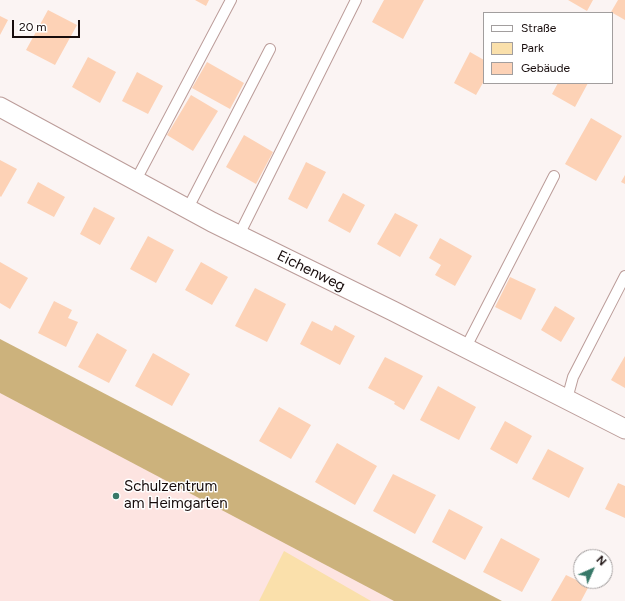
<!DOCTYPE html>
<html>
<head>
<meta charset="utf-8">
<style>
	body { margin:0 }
	#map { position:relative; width:625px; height:601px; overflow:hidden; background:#fbf4f3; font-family:Figtree,sans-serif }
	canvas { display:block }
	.legend { position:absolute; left:483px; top:12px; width:130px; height:72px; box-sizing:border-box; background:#fff; border:1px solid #a29e9e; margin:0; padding:5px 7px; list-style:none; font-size:12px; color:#170c0c }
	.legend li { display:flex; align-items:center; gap:8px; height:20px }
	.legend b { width:20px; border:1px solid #a29e9e }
	.north { position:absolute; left:573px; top:549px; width:40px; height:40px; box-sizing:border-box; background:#fff; border:1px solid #a29e9e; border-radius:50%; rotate:45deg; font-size:11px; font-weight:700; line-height:16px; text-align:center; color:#170c0c }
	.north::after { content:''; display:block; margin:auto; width:14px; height:18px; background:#377868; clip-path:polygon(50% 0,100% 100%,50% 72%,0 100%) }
	.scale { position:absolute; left:12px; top:20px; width:68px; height:18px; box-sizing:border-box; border:2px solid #170c0c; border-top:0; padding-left:5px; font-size:12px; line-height:14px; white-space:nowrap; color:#170c0c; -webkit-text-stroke:3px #fff; paint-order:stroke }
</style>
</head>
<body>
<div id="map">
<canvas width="625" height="601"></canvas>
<ul class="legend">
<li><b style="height:5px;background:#fff"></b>Straße</li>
<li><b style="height:11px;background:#fae0ab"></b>Park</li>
<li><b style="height:11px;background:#fdd2b6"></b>Gebäude</li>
</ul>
<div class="north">N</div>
<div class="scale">20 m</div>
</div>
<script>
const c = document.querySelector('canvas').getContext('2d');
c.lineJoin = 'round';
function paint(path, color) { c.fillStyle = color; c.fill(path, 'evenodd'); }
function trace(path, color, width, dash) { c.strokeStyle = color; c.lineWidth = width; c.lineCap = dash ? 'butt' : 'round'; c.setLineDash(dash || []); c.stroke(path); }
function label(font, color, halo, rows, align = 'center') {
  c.font = font + ' Figtree,sans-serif'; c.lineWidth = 3; c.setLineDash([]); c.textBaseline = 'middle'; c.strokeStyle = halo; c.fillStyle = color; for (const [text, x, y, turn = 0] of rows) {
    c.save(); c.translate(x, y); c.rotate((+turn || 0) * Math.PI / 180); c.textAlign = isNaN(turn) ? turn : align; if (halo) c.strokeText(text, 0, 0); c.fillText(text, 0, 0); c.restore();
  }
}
const built = new Path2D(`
	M0,366l419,235h-419z`);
const green = new Path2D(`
	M284,551l87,50h-112z`);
const forest = new Path2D(`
	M0,339l502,262h-108l-394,-208z`);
const building = new Path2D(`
	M195,0h14l-3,6z
	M384,0h40l-21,39 -31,-17z
	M568,0h25l-6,11z
	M618,0h7v20l-14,-8z
	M48,10l29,15 -22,40 -29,-15z
	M0,16l8,4 -8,15z
	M470,52l14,8v21l-8,14 -22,-12z
	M88,57l28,15 -16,31 -28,-16z
	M207,62l37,21 -14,26 -38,-21z
	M137,72l26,14 -15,28 -26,-13z
	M558,83h30l-13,24 -23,-13z
	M191,95l27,16 -25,40 -26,-16z
	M591,118l31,18 -26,45 -31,-17z
	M244,135l29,17 -17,32 -30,-17z
	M0,160l17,9 -16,28 -1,-1z
	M306,162l20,10 -19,37 -19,-10z
	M625,175v9l-4,-2z
	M38,182l27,15 -11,20 -27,-14z
	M343,193l22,12 -15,28 -22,-12z
	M94,207l21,11 -15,27 -20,-11z
	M395,213l23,12 -18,32 -23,-13z
	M148,236l26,14 -18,33 -26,-14z
	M440,238l32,18 -17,30 -20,-11 6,-10 -12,-7z
	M0,262l28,16 -18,31 -10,-6z
	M201,262l27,15 -16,28 -27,-15z
	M510,277l26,12 -15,31 -26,-13z
	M255,288l31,16 -19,38 -32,-16z
	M54,301l18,9 -4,8 10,4 -12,25 -28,-14z
	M555,306l20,12 -14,24 -20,-12z
	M312,321l20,10 3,-6 20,11 -15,29 -40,-21z
	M97,333l30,17 -18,33 -31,-16z
	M153,353l37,21 -18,32 -37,-20z
	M625,356v32l-14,-8z
	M385,357l38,19 -19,34 -10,-6 1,-2 -27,-14z
	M438,386l38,21 -17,33 -39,-20z
	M279,407l32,18 -20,34 -32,-18z
	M505,421l27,15 -15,28 -27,-15z
	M337,443l40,23 -22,39 -40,-23z
	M548,449l36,19 -15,30 -37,-19z
	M393,474l43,21 -21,39 -42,-23z
	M618,483l7,3v32l-20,-9z
	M449,509l34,18 -18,33 -33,-18z
	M501,538l39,21 -18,33 -39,-20z
	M566,575l23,11 -8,15h-30z`);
const service = new Path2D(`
	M136,180l95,-180
	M188,208l82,-159
	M239,235l117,-235
	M465,349l89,-173
	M567,399l6,-22 52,-101`);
const minor = new Path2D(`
	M0,107l212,115 181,89 232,118`);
const markers = [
	[116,496,4,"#377868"]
];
const streetNames = [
	["Eichenweg",311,271,26]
];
const poiNames = [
	["Schulzentrum",124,487],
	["am Heimgarten",124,504]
];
paint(built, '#fde4e1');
paint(green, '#fae0ab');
paint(forest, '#ccb27c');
paint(building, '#fdd2b6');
trace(service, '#bb9c99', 12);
trace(minor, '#bb9c99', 21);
trace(service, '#fff', 10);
trace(minor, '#fff', 19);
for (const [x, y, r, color] of markers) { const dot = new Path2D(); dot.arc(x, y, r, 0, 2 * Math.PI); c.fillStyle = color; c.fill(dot); trace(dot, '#fff', 1.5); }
label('15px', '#170c0c', '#fff', streetNames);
label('15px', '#170c0c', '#fff', poiNames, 'left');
</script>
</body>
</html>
